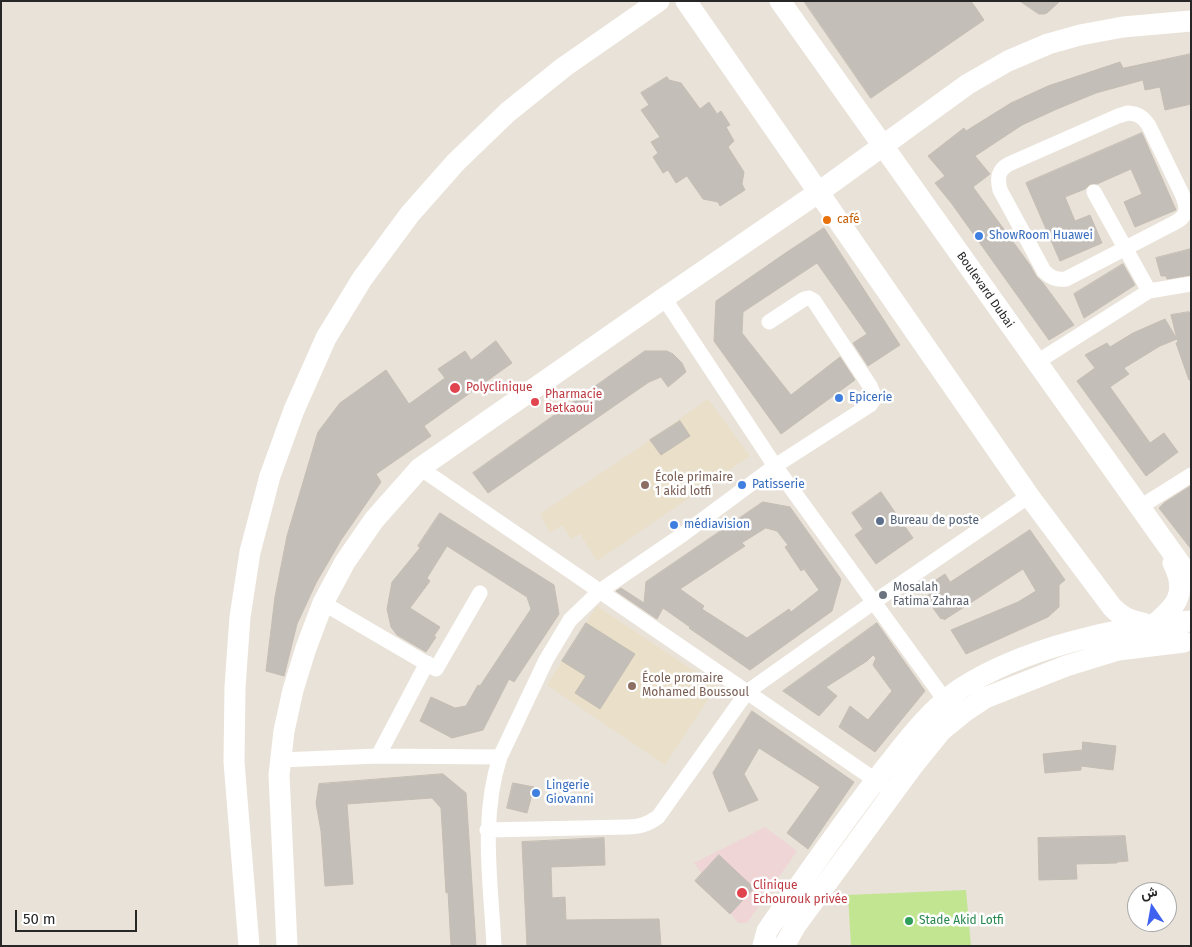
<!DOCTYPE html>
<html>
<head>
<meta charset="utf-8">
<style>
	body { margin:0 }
	#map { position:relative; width:1192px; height:947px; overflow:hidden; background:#e9e2d8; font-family:"Fira Sans",Vazirmatn,sans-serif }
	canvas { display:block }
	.frame { position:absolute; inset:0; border:2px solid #272727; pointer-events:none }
	.north { position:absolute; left:1127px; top:882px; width:50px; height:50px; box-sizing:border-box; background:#fff; border:1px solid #a9a9a9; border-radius:50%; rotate:348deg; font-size:14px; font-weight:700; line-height:20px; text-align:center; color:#272727 }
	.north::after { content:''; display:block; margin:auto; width:18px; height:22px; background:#3e61f0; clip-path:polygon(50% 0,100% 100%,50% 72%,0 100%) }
	.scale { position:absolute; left:15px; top:910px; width:122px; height:22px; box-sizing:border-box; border:2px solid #272727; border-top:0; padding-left:6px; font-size:15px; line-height:18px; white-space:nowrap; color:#272727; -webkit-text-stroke:4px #fff; paint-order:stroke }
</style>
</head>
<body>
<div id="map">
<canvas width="1192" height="947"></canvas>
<div class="frame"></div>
<div class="north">ش</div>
<div class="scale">50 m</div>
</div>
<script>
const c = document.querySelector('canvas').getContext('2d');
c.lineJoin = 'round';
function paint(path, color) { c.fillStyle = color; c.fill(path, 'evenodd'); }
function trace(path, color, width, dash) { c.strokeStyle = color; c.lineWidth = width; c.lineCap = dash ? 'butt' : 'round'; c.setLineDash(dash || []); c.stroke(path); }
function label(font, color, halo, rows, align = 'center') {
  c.font = font + ' "Fira Sans",sans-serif'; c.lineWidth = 5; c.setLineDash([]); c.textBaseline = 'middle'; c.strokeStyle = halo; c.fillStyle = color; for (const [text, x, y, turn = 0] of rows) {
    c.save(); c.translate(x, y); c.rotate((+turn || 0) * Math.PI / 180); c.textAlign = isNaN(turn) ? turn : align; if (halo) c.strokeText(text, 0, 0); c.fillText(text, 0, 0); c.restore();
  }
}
const education = new Path2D(`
	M708,399l42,57 -153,105 -17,-27 -9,5 -9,-14 -12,8 -10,-19 94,-63z
	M597,606l120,80 -52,79 -118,-80z`);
const medical = new Path2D(`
	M765,827l32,24 -50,72h-9l-44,-60z`);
const pitch = new Path2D(`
	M966,890l5,56h-120l-3,-51z`);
const building = new Path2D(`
	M804,1h167l13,19 -113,78z
	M1020,1h40l-13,12 -3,1h-5z
	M1191,54v50l-26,6 -5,-23 -15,3 -2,-10 -47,13 -39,16 -35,16 -47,31 15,18 -17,13 57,78 6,11 7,7 31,42 -25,15 -97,-136 -17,-21 10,-7 -17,-20 36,-28 2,3 45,-28 37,-17 72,-24 3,6z
	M667,77l2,3 12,3 19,26 9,-7 8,12 4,-3 9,14 -4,2 8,14 -6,6 16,25 -2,12 3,6 -25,16 -2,-4 -15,-3 -16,-23 -11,7 -8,-13 -5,3 -10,-16 5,-4 -7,-11 9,-5 -19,-27 8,-5 -8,-12z
	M1142,133l34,77 -41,17 -11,-25 18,-8 -11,-25 -34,15h-7l-5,5 -20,8 10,24 15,-6 12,28 -42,18 -34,-78z
	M824,228l76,117 -32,21 -15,-23 14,-9 -50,-71 -74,49 -1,21 49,62 49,-38 15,23 -74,54 -67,-93 2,-40 71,-49z
	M1191,249v26l-24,4 -1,-3h-5l-5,-18z
	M1123,264l12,21 -51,33 -10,-24z
	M1189,312l2,6v62h-2l-13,-37 2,-1 -1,-3 -17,7 -36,22 5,6 -19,13 40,56 14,-10 14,19 -32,24 -69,-95 18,-13 -10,-13 22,-12 3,4 23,-14 32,-14 12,20 -6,-24z
	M496,341l16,22 -88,63 7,10 -55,38 5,8 -40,58 -25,43 -19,41 -13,52 -18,-5 9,-74 12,-61 31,-104 22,-29 46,-33 23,34 36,-26 -7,-9 27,-18 6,9z
	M645,351h22l6,3 9,9 4,9 -18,15 -7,-10 -12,5 -161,111 -15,-20z
	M680,421l10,15 -29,19 -11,-15z
	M1191,486v63l-32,-41 5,-5z
	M881,492l32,46 -37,26 -21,-29 8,-6 -11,-16z
	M763,502l27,5 51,72 -9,32 -82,59 -61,-42 1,-1 -27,-19 -6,11 -41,-28 5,-3 23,15 2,-21zM766,528l11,3 11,14 -3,2 16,24 3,-2 15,21 -28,22 -2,-3 -42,29 -45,-29 2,-3 -24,-17 65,-43 -3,-3z
	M440,513l114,72 5,29 -45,68 -5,-3 -26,51 -31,8 -32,-17 11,-24 24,11 11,-2 12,-21 2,1 51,-77 -4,-12 -80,-51 -20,32 3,3 -20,27 30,19 -6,9 2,1 -10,15 -29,-17 -6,-8 -4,-18 5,-27 28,-34 -2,-2z
	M1030,530l35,50 -6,5v22l-11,10 -82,37 -15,-24 67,-28 18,-11 -13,-22 -79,51 -1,-2 -2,1 -16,-22 5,-3 -6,-6 21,-14 5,8z
	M586,623l49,31 -35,55 -25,-16 11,-17 -24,-15z
	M877,623l48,68 -50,61 -36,-25 11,-21 18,14 24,-29 -19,-26 3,-7 -3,-3 -6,6 -41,26 11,9 -18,20 -36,-25z
	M752,711l102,71 -46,67 -21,-16 33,-46 -61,-39 -15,26 14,26 -29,12 -16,-39z
	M1083,742l33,4 -3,24 -32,-4v4l-36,3 -2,-19 39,-4z
	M443,774l23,19 10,153h-25l-3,-54 -2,1 -5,-85 -9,-10 -85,6 6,80 -28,2 -4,-55 -5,-28 3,-19z
	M513,783l21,4 -7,26 -20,-5z
	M1125,836l3,25 -11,1v1l-41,1 1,15 -38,1 -1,-42z
	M604,838l1,27 -54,2 1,31 13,-1 1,23 93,-1 2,27h-134l-5,-104z
	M719,855l35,33 -24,26 -35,-33z`);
const street = new Path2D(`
	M1128,113c11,1 15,4 21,13l33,68c5,12 7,21 -6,28l-110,57c-10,1 -15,-1 -22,-8l-44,-81c-3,-12 -2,-20 9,-26l109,-48z
	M1094,192l55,99
	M664,298l111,168 175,241
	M1037,362l112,-71 42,-7
	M420,468l464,318
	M1140,507l51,-32
	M323,603l113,66 44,-76
	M378,756l49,-93
	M280,760l98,-4 122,1
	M487,830l140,-3c13,0 21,-3 31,-10l89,-125 127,-90 155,-106
	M494,946c-3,-62 -14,-128 6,-189l46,-97 24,-40 30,-29 82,-56 93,-69 95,-61 4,-6 -1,-6 -3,-7 -56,-85 -5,-3 -5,1 -35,23`);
const secondary = new Path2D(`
	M686,1l343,495 83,111c17,17 24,12 42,20 10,4 19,10 28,15
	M780,1l411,578
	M1151,627c24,-19 38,-33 22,-64
	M249,946l-15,-184 1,-75 5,-70 10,-65 20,-76 24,-66 32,-72 36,-59 48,-65 46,-52 52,-50 56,-45 95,-66
	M287,946l-8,-171 5,-44 9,-41 13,-42 17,-45 22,-41 29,-42 46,-52 244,-170 155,-106 149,-108 40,-23 40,-17 32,-9 43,-8 68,-6
	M763,946l4,-15 6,-9c40,-55 78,-112 121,-165 19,-24 40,-50 66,-68 61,-40 158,-63 231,-68
	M784,946l12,-21 116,-158 30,-37 22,-18 21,-14 81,-32 52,-16 66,-8`);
const markers = [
	[827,220,5,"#e8710a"],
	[979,236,5,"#3f7fe0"],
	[455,388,6,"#e0444e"],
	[839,398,5,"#3f7fe0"],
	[535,402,5,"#e0444e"],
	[645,485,5,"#8d6e63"],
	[742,485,5,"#3f7fe0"],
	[880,521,5,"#5c6f8a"],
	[674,525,5,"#3f7fe0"],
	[883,595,5,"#6b7280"],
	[632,686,5,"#8d6e63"],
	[536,793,5,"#3f7fe0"],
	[742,893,6,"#e0444e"],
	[909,921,5,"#2e9e5b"]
];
const foodNames = [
	["café",837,220]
];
const shopNames = [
	["ShowRoom Huawei",989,236],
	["Epicerie",849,398],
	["Patisserie",752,485],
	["médiavision",684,525],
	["Lingerie",546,786],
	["Giovanni",546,800]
];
const streetNames = [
	["Boulevard Dubai",985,290,55]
];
const healthNames = [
	["Polyclinique",466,388],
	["Pharmacie",545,395],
	["Betkaoui",545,409],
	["Clinique",753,886],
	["Echourouk privée",753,900]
];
const educationNames = [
	["École primaire",655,478],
	["1 akid lotfi",655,492],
	["École promaire",642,679],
	["Mohamed Boussoul",642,693]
];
const serviceNames = [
	["Bureau de poste",890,521]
];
const worshipNames = [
	["Mosalah",893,588],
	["Fatima Zahraa",893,602]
];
const leisureNames = [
	["Stade Akid Lotfi",919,921]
];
paint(education, '#eadfc8');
paint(medical, '#f0d5d7');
paint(pitch, '#c2e592');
paint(building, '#c4beb8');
trace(building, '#c4bdb3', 1);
trace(street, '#fff', 15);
trace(secondary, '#fff', 21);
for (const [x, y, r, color] of markers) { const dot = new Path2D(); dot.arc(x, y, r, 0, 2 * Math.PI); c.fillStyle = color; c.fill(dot); trace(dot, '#fff', 2); }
label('12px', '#c56008', '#fff', foodNames, 'left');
label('12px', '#366cbe', '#fff', shopNames, 'left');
label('12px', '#272727', '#fff', streetNames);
label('12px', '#be3a42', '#fff', healthNames, 'left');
label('12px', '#785e54', '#fff', educationNames, 'left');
label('12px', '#4e5e75', '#fff', serviceNames, 'left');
label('12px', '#5b616d', '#fff', worshipNames, 'left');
label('12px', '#27864d', '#fff', leisureNames, 'left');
</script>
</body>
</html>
